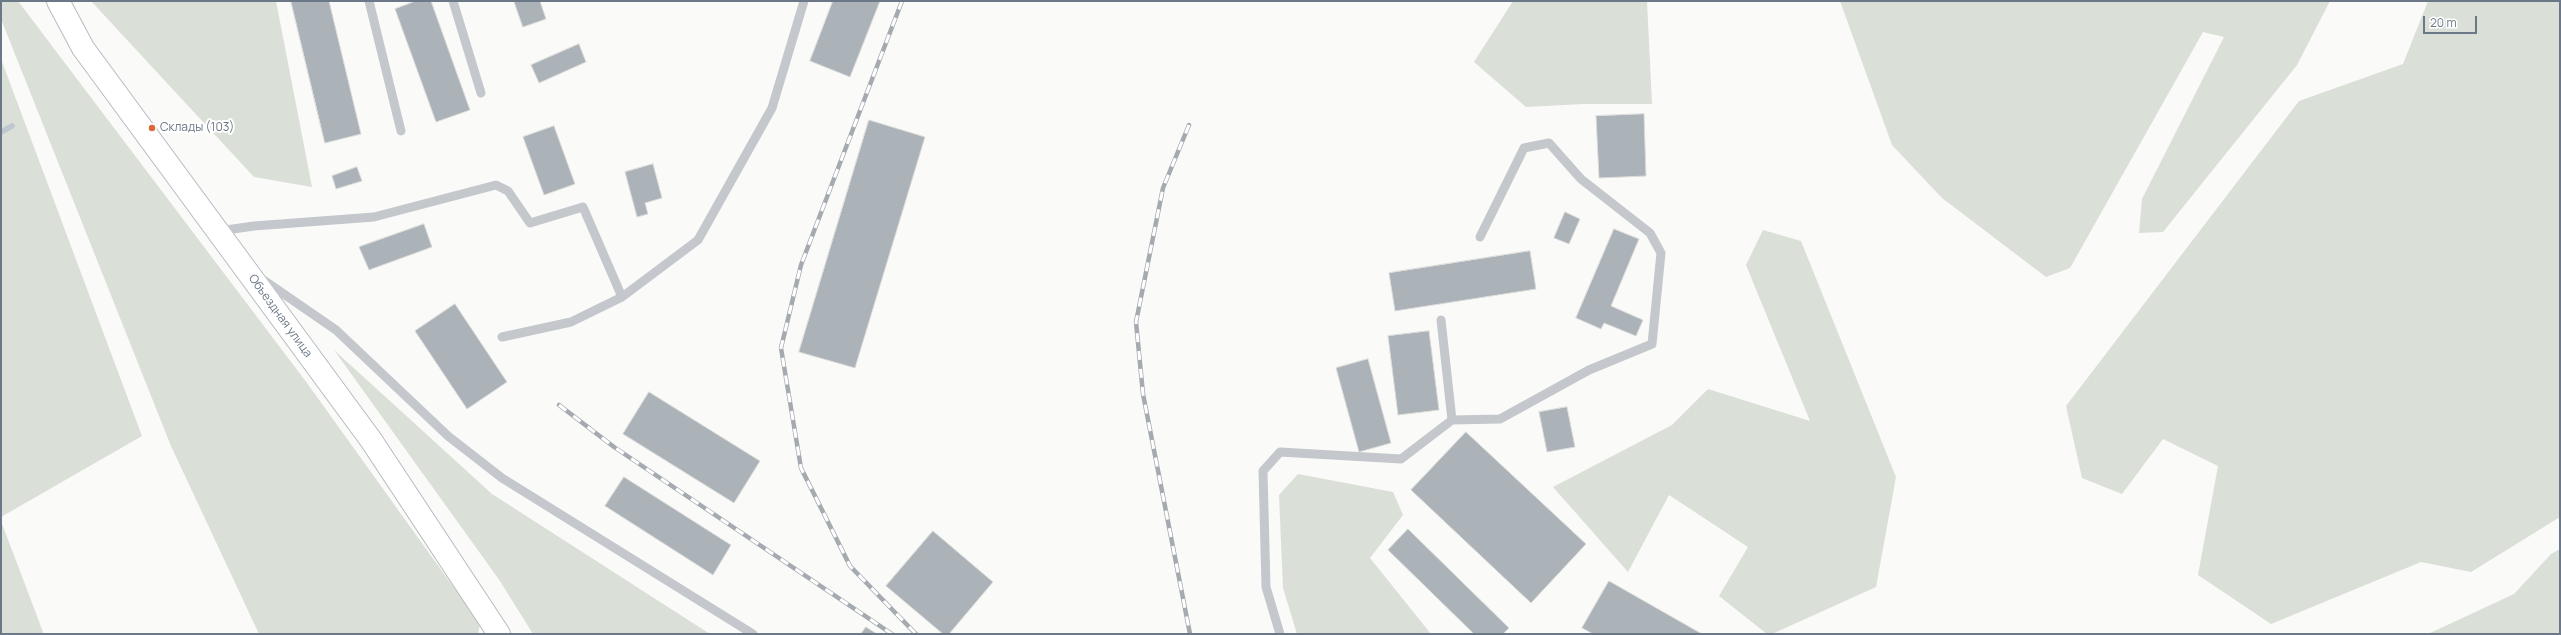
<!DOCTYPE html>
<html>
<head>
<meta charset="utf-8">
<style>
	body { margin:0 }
	#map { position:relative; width:2561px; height:635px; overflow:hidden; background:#fafaf8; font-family:Manrope,sans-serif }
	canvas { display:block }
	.frame { position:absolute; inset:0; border:2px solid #6b7887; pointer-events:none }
	.scale { position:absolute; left:2423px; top:16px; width:54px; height:18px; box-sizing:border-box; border:2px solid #6b7887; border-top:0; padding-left:5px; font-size:12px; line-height:14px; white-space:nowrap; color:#6b7887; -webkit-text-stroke:3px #fff; paint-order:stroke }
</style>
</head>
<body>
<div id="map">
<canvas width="2561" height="635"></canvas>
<div class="frame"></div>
<div class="scale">20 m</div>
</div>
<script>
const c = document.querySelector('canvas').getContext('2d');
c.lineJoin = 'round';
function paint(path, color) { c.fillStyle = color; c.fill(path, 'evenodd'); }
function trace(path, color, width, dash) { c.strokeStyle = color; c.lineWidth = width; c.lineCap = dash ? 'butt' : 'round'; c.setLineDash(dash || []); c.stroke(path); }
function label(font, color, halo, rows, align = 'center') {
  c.font = font + ' Manrope,sans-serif'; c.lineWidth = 4; c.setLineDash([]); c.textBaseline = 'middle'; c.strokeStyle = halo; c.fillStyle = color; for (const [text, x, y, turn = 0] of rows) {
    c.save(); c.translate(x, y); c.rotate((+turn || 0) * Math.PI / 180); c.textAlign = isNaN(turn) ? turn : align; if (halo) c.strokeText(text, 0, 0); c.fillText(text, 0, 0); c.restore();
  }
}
const green = new Path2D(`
	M1,1h17l289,382 173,241 -2,10h-219l-88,-188 -170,-427z
	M91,1h185l36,186 -58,-10z
	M1513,1h134l5,103h-69l-57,3 -52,-45z
	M1840,1h490l-33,64 -134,167 -24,1 3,-34 82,-162 -21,-5 -133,236 -24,9 -104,-79 -50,-53z
	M2428,1h132v516l-89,55 -50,-10 -150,62 -73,-49 20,-109 -55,-27 -41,55 -40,-16 -16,-72 233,-305 104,-37z
	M1,59l141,377 -141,81z
	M1763,230l38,11 95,236 -20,110 -104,47h-5l-48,-38 29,-49 -79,-52 -41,77 -75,-85 119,-62 36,-36 102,32 -64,-156z
	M334,350l158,144 218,140h-177l-33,-53z
	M1298,474l95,18 10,23 -33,43 61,76h-134l-14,-46 -4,-93z
	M1,521l42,111v2h-42z
	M2560,549v85h-132l86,-40 37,-40z`);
const stream = new Path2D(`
	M1,132l11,-6`);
const building = new Path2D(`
	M291,1h38l32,133 -36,9z
	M416,1h15l39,109 -34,12 -41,-113z
	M514,1h26l6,18 -23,8z
	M833,1h47l-30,76 -40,-16z
	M579,44l7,18 -47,21 -8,-18z
	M1644,114l2,62 -47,2 -3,-62z
	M869,120l56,17 -70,231 -56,-16z
	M554,126l21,58 -31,11 -21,-58z
	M653,164l9,34 -17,5 3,11 -11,3 -12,-45z
	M357,167l5,14 -26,8 -4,-13z
	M1565,212l15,7 -11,25 -15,-6z
	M424,224l8,23 -63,23 -10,-23z
	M1614,229l25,10 -28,67 32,14 -7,16 -32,-13 -3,6 -25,-11z
	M1530,251l6,38 -141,22 -6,-38z
	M455,304l52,78 -40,27 -52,-78z
	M1429,331l10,79 -41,5 -10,-79z
	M1368,359l23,84 -32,9 -23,-84z
	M649,392l111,69 -26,42 -111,-69z
	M1567,407l8,40 -28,5 -8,-40z
	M1466,432l120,112 -55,59 -120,-113z
	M624,477l107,68 -18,30 -108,-69z
	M1408,529l101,99 -6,6h-29l-86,-84z
	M933,531l60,51 -44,52h-6l-57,-48z
	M1609,581l93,53h-109l-11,-6z
	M866,627l11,7h-16z`);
const service = new Path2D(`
	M369,1l32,130
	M453,1l28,92
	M219,231l35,-5 120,-9 122,-32 12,6 22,32 53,-16 39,90 76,-57 74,-132 32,-107
	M262,279l74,51 112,106 54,42 251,156
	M1441,320l11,100
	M502,337l69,-15 51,-25
	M1280,634l-14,-47 -3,-116 17,-19 121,7 51,-39 48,-1 89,-49 63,-26 9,-91 -11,-20 -69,-54 -32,-36 -25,5 -44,89`);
const secondary = new Path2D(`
	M58,1l25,47 288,392 128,194`);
const rail = new Path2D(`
	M902,1l-101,264 -20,83 20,120 49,98 66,68
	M1189,125l-26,63 -27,134 7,72 47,240
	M559,405l55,42 278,187`);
const markers = [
	[152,128,4,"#d86a3a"]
];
const poiNames = [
	["Склады (103)",160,128]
];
const streetNames = [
	["Объездная улица",280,316,54]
];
paint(green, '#dadfd7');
trace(stream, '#bec7cc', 5.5);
paint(building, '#abb2b8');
trace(building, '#dcdcda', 1);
trace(secondary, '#b6bbc0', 24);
trace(service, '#c4c7cb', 9);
trace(secondary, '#fff', 22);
trace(rail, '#a5aab0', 4.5);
trace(rail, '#fff', 3, [9]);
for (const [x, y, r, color] of markers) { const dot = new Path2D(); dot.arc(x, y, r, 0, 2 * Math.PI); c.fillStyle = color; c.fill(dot); trace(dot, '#fff', 1.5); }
label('12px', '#6b7887', '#fff', poiNames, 'left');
label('12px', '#6b7887', '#fff', streetNames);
</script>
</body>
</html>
